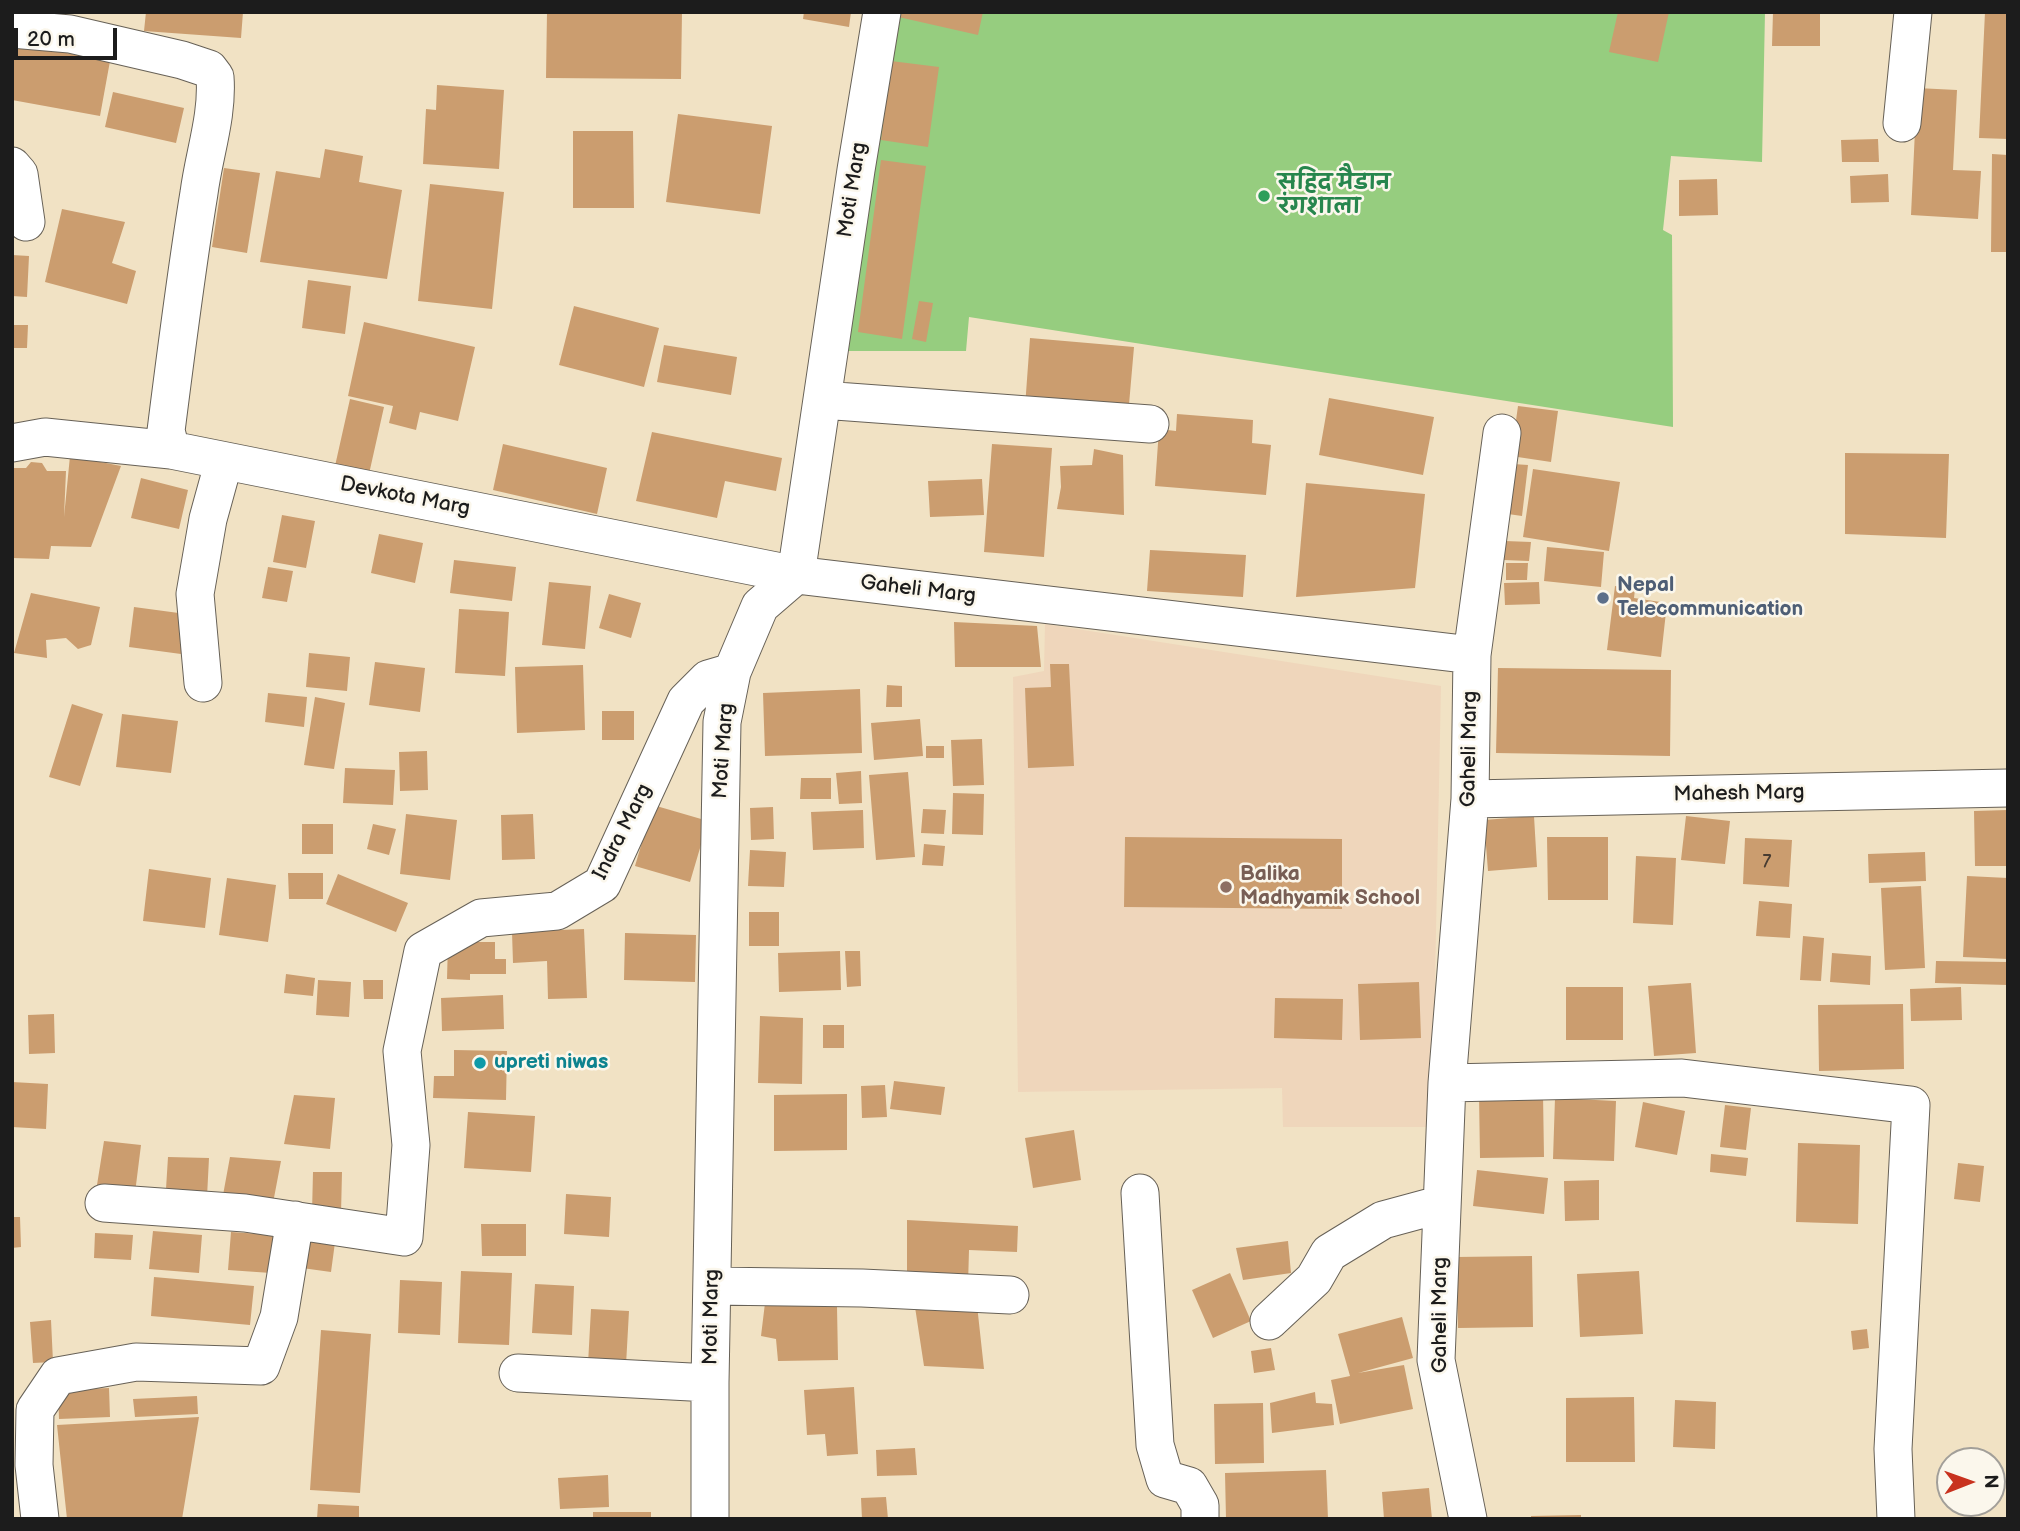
<!DOCTYPE html>
<html>
<head>
<meta charset="utf-8">
<style>
	body { margin:0 }
	#map { position:relative; width:2020px; height:1531px; overflow:hidden; background:#f1e2c4; font-family:"Balsamiq Sans",sans-serif }
	canvas { display:block }
	.frame { position:absolute; inset:0; border:14px solid #1c1c1c; pointer-events:none }
	.north { position:absolute; left:1936px; top:1447px; width:70px; height:70px; box-sizing:border-box; background:#fbf7ec; border:2px solid #a29f99; border-radius:50%; rotate:89deg; font-size:19px; font-weight:700; line-height:28px; text-align:center; color:#1c1c1c }
	.north::after { content:''; display:block; margin:auto; width:24px; height:32px; background:#c8321e; clip-path:polygon(50% 0,100% 100%,50% 72%,0 100%) }
	.scale { position:absolute; left:14px; top:28px; width:103px; height:32px; box-sizing:border-box; border:4px solid #1c1c1c; border-top:0; padding-left:9px; font-size:21px; line-height:24px; white-space:nowrap; color:#1c1c1c; -webkit-text-stroke:5px #fbf7ec; paint-order:stroke }
</style>
</head>
<body>
<div id="map">
<canvas width="2020" height="1531"></canvas>
<div class="frame"></div>
<div class="north">N</div>
<div class="scale">20 m</div>
</div>
<script>
const c = document.querySelector('canvas').getContext('2d');
c.lineJoin = 'round';
function paint(path, color) { c.fillStyle = color; c.fill(path, 'evenodd'); }
function trace(path, color, width, dash) { c.strokeStyle = color; c.lineWidth = width; c.lineCap = dash ? 'butt' : 'round'; c.setLineDash(dash || []); c.stroke(path); }
function label(font, color, halo, rows, align = 'center') {
  c.font = font + ' "Balsamiq Sans","Playpen Sans Deva",sans-serif'; c.lineWidth = 5; c.setLineDash([]); c.textBaseline = 'middle'; c.strokeStyle = halo; c.fillStyle = color; for (const [text, x, y, turn = 0] of rows) {
    c.save(); c.translate(x, y); c.rotate((+turn || 0) * Math.PI / 180); c.textAlign = isNaN(turn) ? turn : align; if (halo) c.strokeText(text, 0, 0); c.fillText(text, 0, 0); c.restore();
  }
}
const built = new Path2D(`
	M1045,624l396,62 -9,441h-149l-1,-39 -264,4 -5,-415 31,-6z`);
const green = new Path2D(`
	M892,12h873l-3,150 -91,-6 -8,74 9,5 1,192 -704,-110 -3,34h-129z`);
const building = new Path2D(`
	M146,12h97l-2,26 -97,-7z
	M547,12h135l-1,67 -135,-1z
	M804,12h47l-2,15 -46,-8z
	M895,12h88l-5,23 -84,-19z
	M1618,12h51l-11,50 -49,-10z
	M1773,12h47v34h-48z
	M1985,12h23v127l-29,-1z
	M12,43l98,18 -10,55 -88,-16z
	M891,61l48,6 -11,80 -47,-7z
	M437,85l67,5 -5,79 -76,-5 3,-55 10,1z
	M1917,88l40,2 -4,80 28,1 -3,48 -67,-4z
	M113,92l71,16 -8,35 -71,-16z
	M678,114l94,12 -12,88 -94,-12z
	M573,131h60l1,77h-61z
	M1878,139l1,23h-37l-1,-22z
	M325,149l38,7 -4,26 43,8 -15,89 -127,-17 16,-91 44,7z
	M1992,154l16,1v97h-17z
	M881,160l45,6 -24,173 -44,-7z
	M224,168l36,5 -13,80 -35,-6z
	M1888,174l1,28 -38,1 -1,-27z
	M1717,179l1,36 -39,1v-36z
	M430,184l74,8 -12,117 -74,-8z
	M62,209l63,13 -13,41 24,8 -9,33 -82,-22z
	M12,255l17,1 -2,41 -15,-1z
	M308,280l43,6 -6,48 -43,-6z
	M919,301l14,2 -7,39 -14,-3z
	M574,306l85,22 -15,59 -85,-22z
	M364,322l111,25 -17,74 -38,-9 -4,18 -27,-7 4,-17 -45,-10z
	M12,325h16l-1,23h-15z
	M1030,338l104,9 -6,69 -103,-9z
	M664,345l73,12 -6,38 -74,-13z
	M1329,398l105,19 -11,58 -104,-20z
	M350,399l34,8 -15,67 -34,-8z
	M1518,406l40,5 -7,51 -40,-6z
	M1177,414l76,6 -1,23 19,2 -5,50 -111,-9 4,-57 17,2z
	M652,432l130,26 -6,33 -51,-10 -8,37 -81,-17z
	M503,444l104,24 -10,46 -104,-24z
	M992,444l60,4 -8,109 -60,-5z
	M1094,449l29,6 1,60 -67,-6 4,-22 -1,-21 32,-1z
	M1845,453l104,1 -3,84 -101,-4z
	M70,456l51,10 -30,81 -40,-1 -2,13 -37,-1v-90h14l5,-6 11,1 5,8h19l-2,46z
	M1513,464l15,1 -6,51 -14,-2z
	M1533,469l87,13 -11,69 -86,-14z
	M141,478l47,12 -9,39 -48,-11z
	M982,479l2,36 -54,2 -2,-36z
	M1306,483l119,11 -10,94 -119,9z
	M282,515l33,6 -9,47 -33,-6z
	M379,534l44,9 -8,40 -44,-10z
	M1505,541l26,1 -2,19 -25,-1z
	M1547,547l57,5 -3,35 -57,-6z
	M1150,550l96,5 -3,42 -96,-6z
	M454,560l62,7 -4,34 -62,-8z
	M1506,563h22l-1,17h-21z
	M268,567l25,4 -6,31 -25,-4z
	M549,582l42,4 -6,63 -43,-4z
	M1539,582l1,22 -35,1 -1,-22z
	M1615,586l20,3 -1,9 33,5 -6,54 -54,-7z
	M31,593l69,14 -9,38 -13,4 -12,-11 -20,2 1,18 -33,-5z
	M609,594l32,9 -10,35 -32,-10z
	M134,607l52,7 -5,40 -52,-7z
	M459,609l50,3 -4,64 -50,-3z
	M954,622l83,4 4,41h-86z
	M309,653l41,4 -3,34 -41,-4z
	M375,662l50,6 -5,44 -51,-7z
	M1050,664h19l5,102 -46,2 -3,-80 26,-1z
	M583,665l2,65 -68,3 -2,-66z
	M1498,668l173,2 -1,86 -174,-3z
	M887,685l15,1v21h-16z
	M860,689l2,64 -97,3 -2,-63z
	M268,693l39,4 -3,30 -39,-5z
	M315,697l30,6 -11,66 -30,-4z
	M72,704l31,10 -23,72 -31,-9z
	M602,711h32v29h-32z
	M122,714l56,7 -7,52 -55,-6z
	M920,719l3,37 -49,4 -3,-37z
	M982,739l2,46 -31,1 -2,-46z
	M926,746h18v12h-18z
	M427,751l1,39 -28,1 -1,-39z
	M345,768l50,2 -2,35 -50,-2z
	M861,771l1,32 -23,1 -3,-31z
	M908,772l7,85 -39,3 -7,-85z
	M801,778h30v21h-31z
	M953,793l31,1 -1,41 -31,-1z
	M653,805l55,16 -18,61 -55,-16z
	M773,807l1,32 -23,1 -1,-32z
	M923,809l23,1 -2,24 -23,-1z
	M863,810l1,38 -51,2 -2,-38z
	M2008,810v56h-33l-1,-55z
	M406,814l51,6 -7,60 -50,-6z
	M533,814l2,45 -33,1 -1,-45z
	M1534,816l3,51 -49,4 -4,-51z
	M1686,816l44,5 -5,43 -44,-4z
	M302,824h31v30h-31z
	M373,824l23,5 -7,26 -22,-6z
	M1125,837l217,2v70l-218,-2z
	M1547,837h61v63h-60z
	M1745,838l47,2 -3,47 -46,-3z
	M924,844l21,2 -2,20 -21,-1z
	M750,850l36,2 -2,35 -36,-1z
	M1925,852l1,29 -57,2 -1,-29z
	M1636,856l40,2 -3,67 -40,-2z
	M149,869l62,9 -6,50 -62,-7z
	M288,873h35v26h-34z
	M338,874l70,29 -12,29 -70,-28z
	M1967,876l41,2v81l-45,-2z
	M227,878l49,7 -8,57 -49,-7z
	M1921,886l4,82 -40,2 -4,-82z
	M1759,901l33,3 -2,34 -34,-2z
	M749,912h30v34h-30z
	M584,929l3,69 -39,1 -1,-38 -34,2 -1,-31z
	M625,933l71,2 -1,47 -71,-2z
	M1803,936l21,2 -3,43 -21,-1z
	M448,942h47v17h11v15h-36v6l-23,-1z
	M840,951l1,39 -62,2 -1,-39z
	M845,951h15l1,35 -14,1z
	M1832,953l39,3 -1,29 -40,-3z
	M1936,961l72,1v23l-73,-2z
	M286,974l29,4 -2,18 -29,-3z
	M318,980l33,2 -2,35 -33,-2z
	M363,980h20v19h-19z
	M1419,982l2,56 -61,2 -2,-56z
	M1691,983l5,70 -42,3 -6,-70z
	M1566,987h57v53h-57z
	M1961,987l1,33 -51,1 -1,-32z
	M503,995l1,34 -62,2 -1,-33z
	M1275,998l68,1 -1,41 -68,-2z
	M1903,1004l1,65 -85,2 -1,-66z
	M54,1014l1,39 -26,1 -1,-39z
	M760,1016l43,2 -1,66 -44,-1z
	M823,1025h21v23h-21z
	M454,1050l53,1 -1,49 -73,-2 1,-22h20z
	M894,1081l51,6 -4,28 -51,-6z
	M12,1082l36,2 -2,45 -34,-2z
	M885,1085l2,32 -25,1 -1,-32z
	M847,1094v56l-73,1v-56z
	M1543,1094l1,63 -64,1 -1,-63z
	M294,1095l41,3 -5,51 -46,-5z
	M1555,1098l61,3 -2,60 -61,-2z
	M1643,1102l42,9 -8,44 -42,-8z
	M1725,1105l26,3 -5,42 -26,-3z
	M468,1112l67,4 -4,56 -67,-4z
	M1074,1130l7,50 -48,8 -8,-50z
	M104,1141l37,4 -6,48 -38,-8z
	M1798,1143l62,2 -2,79 -62,-2z
	M1711,1154l37,4 -2,18 -36,-4z
	M168,1157l41,1 -2,39 -41,-8z
	M230,1157l51,4 -8,42 -50,-8z
	M1958,1163l26,3 -4,36 -26,-3z
	M1477,1170l71,8 -4,36 -71,-8z
	M313,1172h29l-1,42 -29,-1z
	M1599,1180v40l-34,1 -1,-40z
	M566,1194l45,3 -2,40 -45,-3z
	M12,1217h8l1,30 -9,1z
	M907,1220l111,6 -1,26 -48,-2 -1,35 -61,-4z
	M481,1224h45v32h-44z
	M153,1231l49,4 -3,38 -50,-4z
	M308,1231l28,4 -5,37 -29,-4z
	M231,1232l43,3 -3,38 -43,-3z
	M95,1233l38,2 -2,25 -37,-2z
	M1288,1241l3,32 -48,7 -7,-32z
	M1532,1256l1,71 -75,1 -2,-71z
	M461,1271l51,2 -3,72 -51,-2z
	M1639,1271l4,63 -63,3 -3,-63z
	M1230,1273l21,48 -38,17 -21,-48z
	M154,1277l100,9 -4,39 -99,-9z
	M400,1280l42,2 -2,53 -42,-2z
	M535,1284l39,2 -2,49 -40,-2z
	M765,1303l72,4 1,53 -60,1 -2,-22 -15,-3z
	M977,1305l7,64 -60,-3 -9,-59z
	M591,1309l38,2 -3,54 -38,-1z
	M1402,1317l11,41 -55,15 46,-8 9,44 -73,15 -9,-44 19,-4 -12,-42z
	M51,1320l2,42 -20,1 -3,-41z
	M1867,1329l2,19 -16,2 -2,-19z
	M321,1330l50,4 -11,159 -50,-3z
	M1271,1348l4,22 -21,3 -3,-22z
	M854,1387l4,67 -31,2 -2,-22 -18,1 -3,-45z
	M109,1388l1,29 -51,2 -1,-29z
	M1315,1392l1,11 16,1 2,21 -62,8 -2,-30z
	M197,1396l1,18 -63,3 -2,-18z
	M1634,1397l1,65h-69v-64z
	M1675,1400l41,2 -1,47 -42,-2z
	M1263,1403l1,60 -49,1 -1,-60z
	M199,1417l-17,102h-115l-10,-94z
	M915,1448l2,27 -40,1 -1,-26z
	M1326,1470l2,49h-102l-1,-46z
	M608,1475l1,32 -49,2 -2,-31z
	M1429,1488l3,31h-48l-2,-27z
	M886,1497l2,22h-26l-1,-21z
	M318,1504l41,2v13h-42z
	M593,1512h58v7h-58z
	M1581,1515v4h-50v-3z`);
const minor = new Path2D(`
	M12,29l58,5 112,26 27,9 6,8c3,39 -11,77 -16,116 -13,79 -23,159 -33,238l5,19
	M1902,123l11,-111
	M12,166l7,8 7,48
	M822,400l328,24
	M12,443l33,-6 126,13 625,125 676,80 -2,144 -23,284 -11,277 32,159
	M1472,655l30,-222
	M203,683l-8,-89 13,-75 16,-58
	M1470,799l538,-11
	M1447,1083l235,-5 229,27 -18,344 3,70
	M1140,1193l15,252 10,34 24,7 11,19v14
	M104,1203l141,10 159,24 7,-92 -9,-94 21,-100 58,-33 76,-7 45,-27 84,-183 22,-22 24,-7
	M712,1286l150,2 148,7
	M1269,1321l45,-42 15,-26 54,-33 59,-16
	M518,1373l192,10
	M40,1519l-6,-54 1,-55 23,-34 78,-14 125,4 18,-49 16,-97
	M710,1519v-136l12,-661 10,-50 28,-66 36,-31 60,-405 26,-158`);
const markers = [
	[1264,196,7,"#2e9e5b"],
	[1603,598,7,"#5c6f8a"],
	[1226,887,7,"#8d6e63"],
	[480,1063,7,"#0f9aa8"]
];
const numberNames = [
	["7",1767,862]
];
const leisureNames = [
	["सहिद मैडान",1278,184],
	["रंगशाला",1278,208]
];
const streetNames = [
	["Moti Marg",853,190,-81],
	["Devkota Marg",405,497,11],
	["Gaheli Marg",918,590,7],
	["Gaheli Marg",1470,749,-89],
	["Moti Marg",724,751,-86],
	["Mahesh Marg",1739,794,-1],
	["Indra Marg",623,832,-63],
	["Gaheli Marg",1441,1315,-90],
	["Moti Marg",712,1317,-89]
];
const serviceNames = [
	["Nepal",1617,586],
	["Telecommunication",1617,610]
];
const educationNames = [
	["Balika",1240,875],
	["Madhyamik School",1240,899]
];
const cultureNames = [
	["upreti niwas",494,1063]
];
paint(built, '#efd6bb');
paint(green, '#96cd7f');
paint(building, '#cb9d6f');
trace(minor, '#676157', 39);
trace(minor, '#fff', 37);
for (const [x, y, r, color] of markers) { const dot = new Path2D(); dot.arc(x, y, r, 0, 2 * Math.PI); c.fillStyle = color; c.fill(dot); trace(dot, '#fbf7ec', 2.5); }
label('18px', '#483c31', null, numberNames);
label('bold 21px', '#27864d', '#fbf7ec', leisureNames, 'left');
label('21px', '#1c1c1c', '#fbf7ec', streetNames);
label('bold 21px', '#4e5e75', '#fbf7ec', serviceNames, 'left');
label('bold 21px', '#785e54', '#fbf7ec', educationNames, 'left');
label('bold 21px', '#0d838f', '#fbf7ec', cultureNames, 'left');
</script>
</body>
</html>
